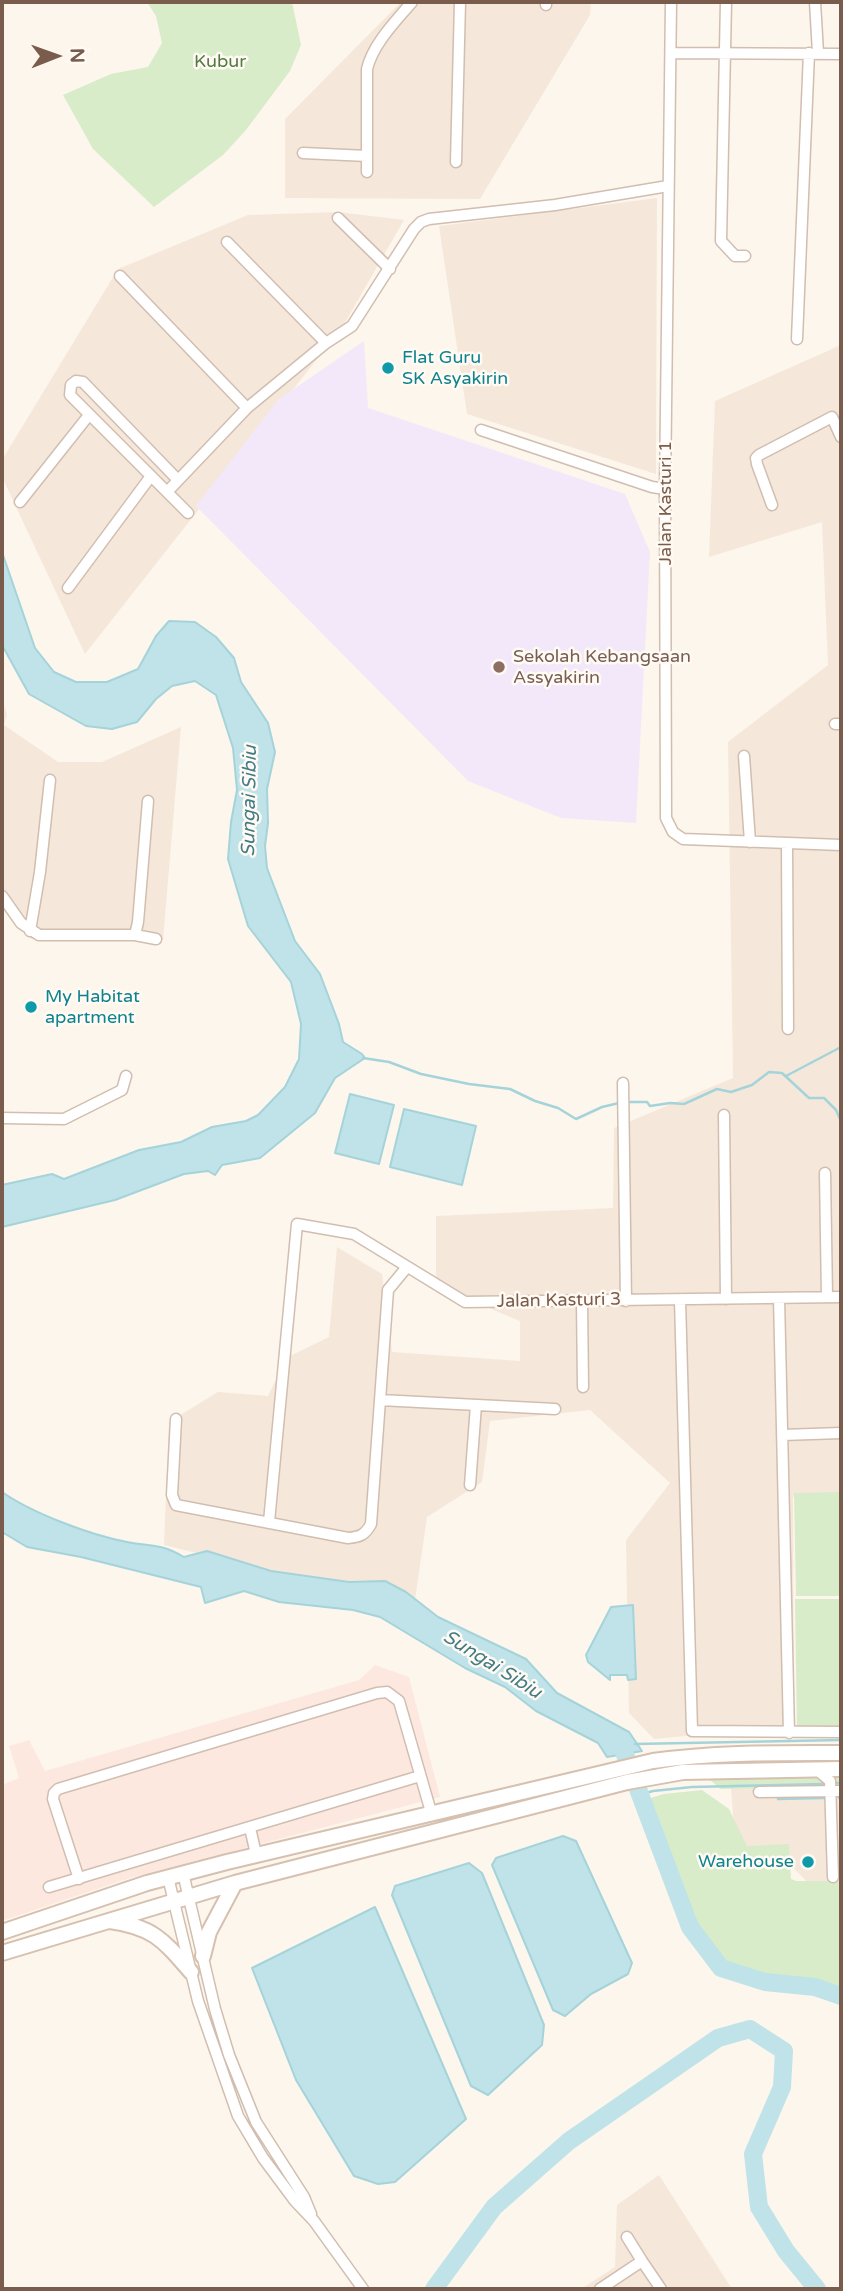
<!DOCTYPE html>
<html>
<head>
<meta charset="utf-8">
<style>
	body { margin:0 }
	#map { position:relative; width:843px; height:2291px; overflow:hidden; background:#fdf6ec; font-family:"Varela Round",sans-serif }
	canvas { display:block }
	.frame { position:absolute; inset:0; border:4px solid #7a5c4d; pointer-events:none }
	.north { position:absolute; left:21px; top:21px; width:70px; height:70px; -webkit-text-stroke:5px #fffaf3; paint-order:stroke; rotate:89deg; font-size:19px; font-weight:700; line-height:28px; text-align:center; color:#7a5c4d }
	.north::after { content:''; display:block; margin:auto; width:24px; height:32px; background:#7a5c4d; clip-path:polygon(50% 0,100% 100%,50% 72%,0 100%) }
</style>
</head>
<body>
<div id="map">
<canvas width="843" height="2291"></canvas>
<div class="frame"></div>
<div class="north">N</div>
</div>
<script>
const c = document.querySelector('canvas').getContext('2d');
c.lineJoin = 'round';
function paint(path, color) { c.fillStyle = color; c.fill(path, 'evenodd'); }
function trace(path, color, width, dash) { c.strokeStyle = color; c.lineWidth = width; c.lineCap = dash ? 'butt' : 'round'; c.setLineDash(dash || []); c.stroke(path); }
function label(font, color, halo, rows, align = 'center') {
  c.font = font + ' "Varela Round",sans-serif'; c.lineWidth = 5; c.setLineDash([]); c.textBaseline = 'middle'; c.strokeStyle = halo; c.fillStyle = color; for (const [text, x, y, turn = 0] of rows) {
    c.save(); c.translate(x, y); c.rotate((+turn || 0) * Math.PI / 180); c.textAlign = isNaN(turn) ? turn : align; if (halo) c.strokeText(text, 0, 0); c.fillText(text, 0, 0); c.restore();
  }
}
const residential = new Path2D(`
	M401,2h190l-1,13 -110,184 -195,-1v-79z
	M657,198l-1,276 -189,-60 -28,-188z
	M338,212l66,8 -61,106 -258,328 -83,-177v-17l116,-191 130,-54z
	M841,345v1152h-48l1,229 -140,13 -25,-26 -3,-173 44,-57 -80,-73 -100,11 -8,61 -55,35 -13,90 -250,-62 5,-123 49,-30 50,4 18,-38 43,-21 8,-90 45,27 10,78 128,9v-40l-84,-35v-70l177,-8 1,-80 119,-50 -5,-336 100,-77 -6,-143 -113,35 6,-156z
	M2,700l5,14 -3,11 54,37h44l79,-35 -18,213 -132,-1 -29,-36z
	M841,1785v104l-26,1 -34,-35 -45,-1 -5,-66z
	M659,2175l73,114h-151l34,-22 2,-62z`);
const commercial = new Path2D(`
	M375,1665l34,12 31,120 -310,81 -128,43v-136l17,-7 -10,-32 20,-6 16,31 314,-91z`);
const education = new Path2D(`
	M364,341l4,67 257,86 25,58 -14,271 -75,-5 -93,-37 -272,-275 83,-107z`);
const green = new Path2D(`
	M147,2h145l9,43 -11,26 -44,59 -23,25 -69,52 -61,-58 -30,-54 48,-21 37,-7 14,-24 -6,-27z
	M841,1492v104h-45l-2,-103z
	M795,1599h46v130h-44z
	M841,1776v10l-120,3 -11,-9z
	M702,1790l27,19 18,37 42,-2 2,35 5,2h45v110c-37,-13 -77,-11 -114,-26 -27,-12 -70,-133 -83,-165l20,-6z`);
const water = new Path2D(`
	M2,552l33,96 19,24 22,10h31l31,-13 18,-33 13,-15 26,1 21,15 18,21 7,24 27,41 7,29 -8,37 1,34 -3,23 2,22 28,73 25,33 19,50 4,18 19,12 3,4 -30,20 -20,35 -55,45 -38,7 -7,10 -7,-4 -24,3 -69,26 -113,27v-42l50,-11 12,5 75,-29 42,-8 31,-15 34,-6 12,-6 27,-28 14,-28 2,-35 -10,-42 -43,-56 -20,-67 3,-37 6,-32 -4,-42 -17,-53 -21,-14 -23,5 -16,13 -19,23 -25,7 -26,-3 -57,-32 -27,-49z
	M350,1094l44,11 -15,59 -44,-11z
	M404,1109l72,17 -14,59 -72,-18z
	M2,1492c30,21 88,43 125,50 26,5 33,1 57,15l23,-6 64,20 78,11 36,-1 21,11 32,25 88,42 31,34 72,39 13,19 -35,6 -9,-14 -62,-32 -31,-24 -40,-19 -85,-51 -27,-7 -74,-8 -35,-11 -39,12 -4,-16 -120,-30 -54,-10 -25,-15z
	M633,1605l3,74 -8,1 -1,-5h-17v5l-22,-18 -2,-7 25,-48z
	M563,1836l13,5 56,122 -4,11 -37,20 -26,22 -12,-6 -61,-145 4,-7z
	M469,1863l13,10 62,152 -2,20 -54,50 -17,-9 -79,-191 3,-9z
	M375,1907l91,212 -71,63 -17,2 -24,-8 -58,-96 -44,-112z`);
const stream = new Path2D(`
	M363,1058l26,4 32,12 48,10 41,5 25,12 23,7 18,11 26,-12 17,-4
	M786,1076l55,-29
	M630,1102h17l3,4 20,-3 14,1 33,-15 14,3 21,-7 17,-13 13,1 27,25h15l12,12 5,11
	M635,1744l206,-4
	M837,1783h4
	M639,1795l14,-4 39,-4 132,-3
	M839,1798h2
	M778,1799l46,-1`);
const river = new Path2D(`
	M609,1737l12,7 69,183 31,41 44,14 50,5 26,9
	M434,2289l60,-82 75,-66 149,-103 32,-9 34,22 -2,36 -29,67 6,53 27,44 31,38`);
const street = new Path2D(`
	M671,2l-6,487 1,329 7,14 10,7 158,6
	M726,2l-5,239 14,15h10
	M815,2l3,51
	M546,5v-3
	M671,53l170,1
	M303,153l64,3
	M456,162l4,-160
	M367,172v-103c6,-25 28,-47 45,-67
	M338,218l52,51
	M227,242l99,101
	M120,276l127,132
	M797,339l12,-286
	M481,430l171,57 13,2
	M178,480l-95,-98 -7,-1 -5,4 -1,10 118,118
	M167,492l80,-84 79,-65 26,-17 62,-97 7,-7 8,-3 126,-14 113,-19
	M20,502l69,-87
	M772,505l-15,-41 -1,-6 3,-3 73,-38 9,20
	M68,588l83,-112
	M835,724h6
	M744,756l6,86
	M787,844l1,185
	M2,896l19,27 18,12h96l21,4
	M30,931l10,-59 10,-92
	M135,935l3,-13 10,-121
	M623,1083l3,218
	M724,1115l2,184
	M2,1118l62,1 58,-29 4,-14
	M825,1173l2,124
	M779,1298l10,435
	M680,1300l12,431 149,1
	M582,1302l1,85
	M380,1400l175,9
	M176,1419l-4,76 4,10 172,33c12,-1 17,-3 23,-14l17,-234 19,-23
	M782,1435l59,-2
	M470,1485l6,-80
	M269,1522l28,-298 57,10 111,68 376,-5
	M816,1769l14,12 3,96
	M759,1792l82,-1
	M250,1828l6,26
	M183,1873l32,136 14,46 27,67 48,75 7,17
	M168,1877l30,124 40,115 25,42 32,43 19,20 49,68
	M79,1879l-26,-80 1,-6 4,-4 319,-96 10,-1 12,9 32,111
	M49,1887l371,-111
	M627,2237l15,24
	M600,2289l42,-28 19,28`);
const secondary = new Path2D(`
	M110,1921c44,6 54,20 81,51
	M2,1932l145,-49 80,-21 426,-101c63,-9 126,-8 188,-8
	M2,1953l233,-70 392,-101 56,-10 158,-3
	M203,1956l6,-24 26,-49`);
const markers = [
	[388,368,7,"#0f9aa8"],
	[499,667,7,"#8d6e63"],
	[31,1007,7,"#0f9aa8"],
	[808,1862,7,"#0f9aa8"]
];
const parkNames = [
	["Kubur",220,62]
];
const cultureNames = [
	["Flat Guru",402,358],
	["SK Asyakirin",402,379],
	["My Habitat",45,997],
	["apartment",45,1018],
	["Warehouse",794,1862,"right"]
];
const streetNames = [
	["Jalan Kasturi 1",666,503,-90],
	["Jalan Kasturi 3",559,1301,-1]
];
const educationNames = [
	["Sekolah Kebangsaan",513,657],
	["Assyakirin",513,678]
];
const waterNames = [
	["Sungai Sibiu",250,801,-89],
	["Sungai Sibiu",492,1665,32]
];
paint(residential, '#f5e8da');
paint(commercial, '#fde8e0');
paint(education, '#f3e8fa');
paint(green, '#d8ecc9');
paint(water, '#bfe3e8');
trace(water, '#a5d3da', 2);
trace(stream, '#a5d3da', 2.5);
trace(river, '#bfe3e8', 18);
trace(street, '#d1beb0', 13);
trace(secondary, '#d6c0b0', 18);
trace(street, '#fff', 10);
trace(secondary, '#fff', 14);
for (const [x, y, r, color] of markers) { const dot = new Path2D(); dot.arc(x, y, r, 0, 2 * Math.PI); c.fillStyle = color; c.fill(dot); trace(dot, '#fffaf3', 2.5); }
label('18px', '#537a41', '#fffaf3', parkNames);
label('18px', '#0d838f', '#fffaf3', cultureNames, 'left');
label('18px', '#7a5c4d', '#fffaf3', streetNames);
label('18px', '#785e54', '#fffaf3', educationNames, 'left');
label('italic 19px', '#437c86', '#fffaf3', waterNames);
</script>
</body>
</html>
